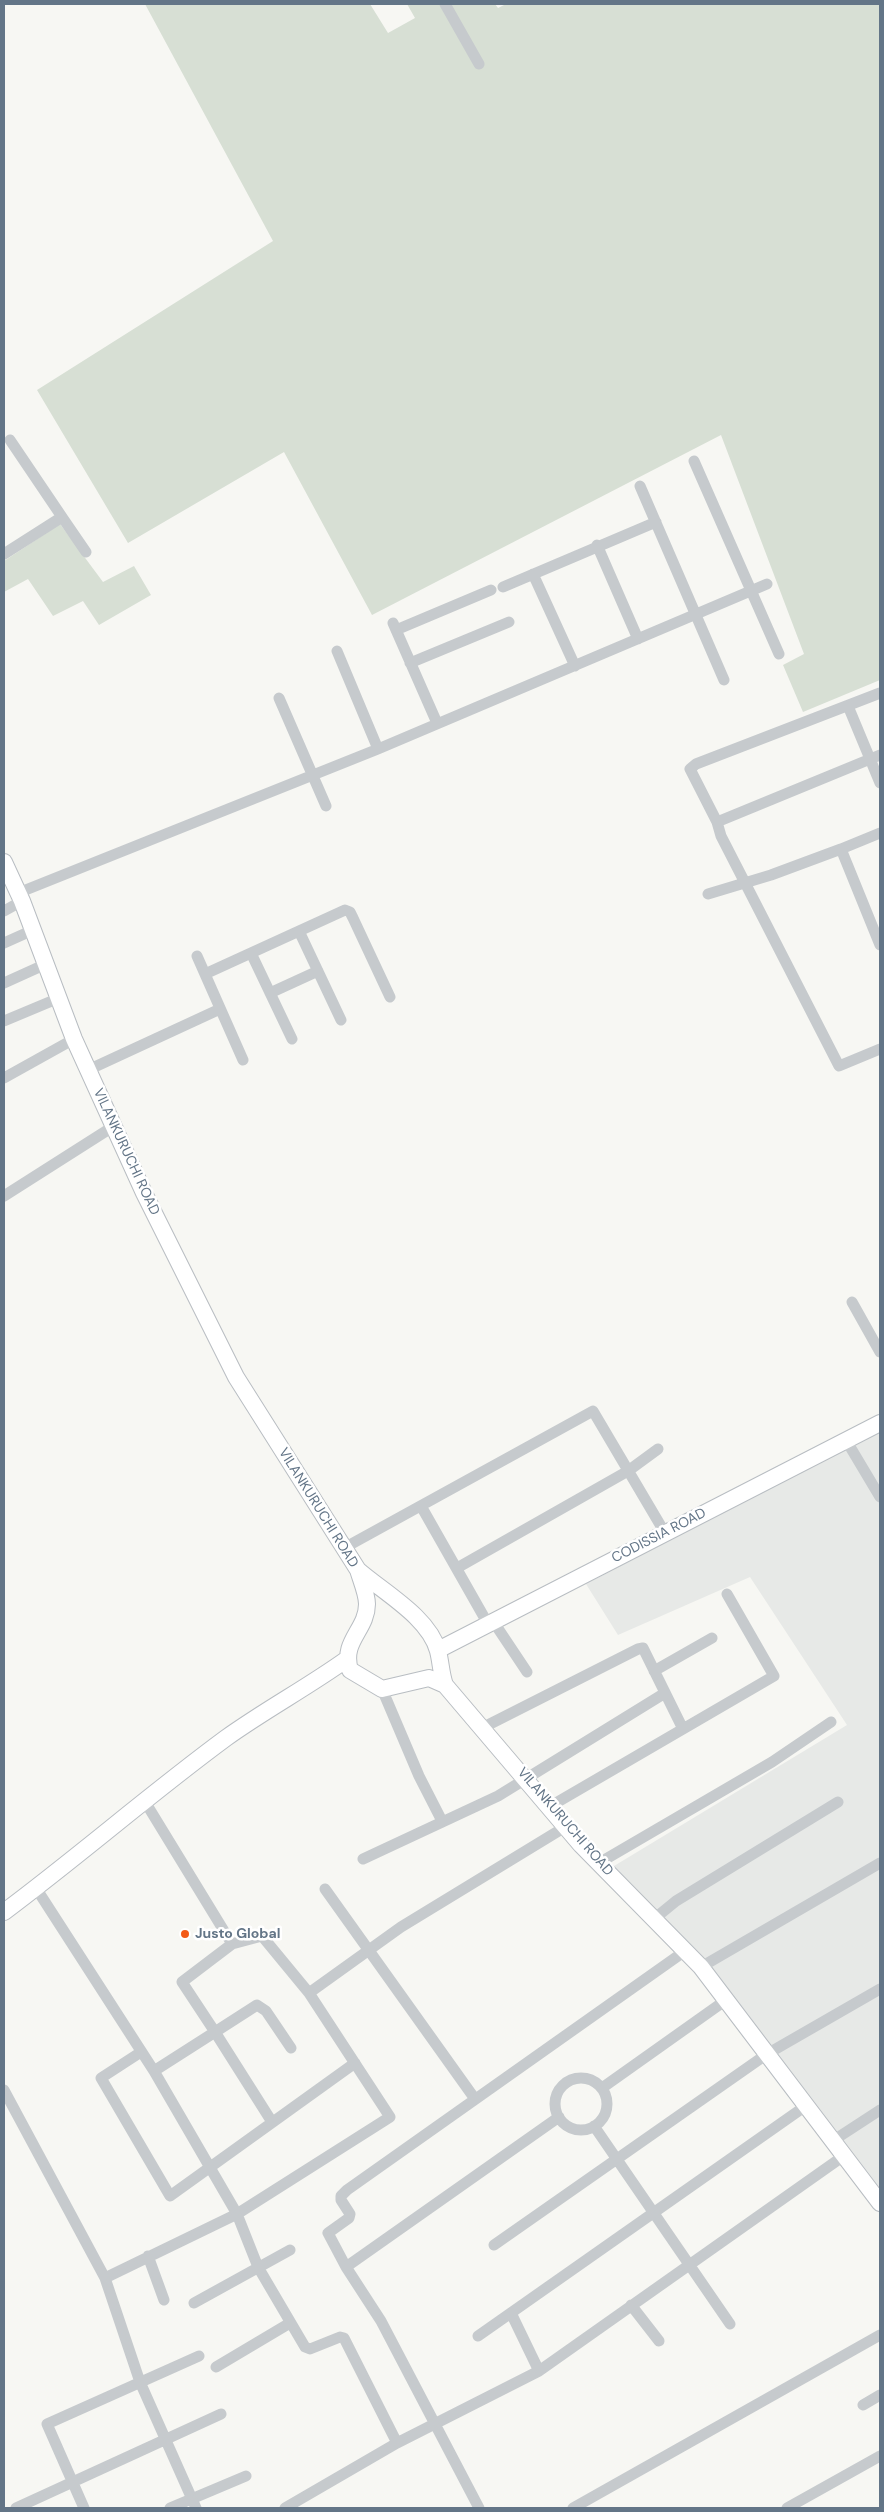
<!DOCTYPE html>
<html>
<head>
<meta charset="utf-8">
<style>
	body { margin:0 }
	#map { position:relative; width:884px; height:2512px; overflow:hidden; background:#f7f7f3; font-family:"DM Sans",sans-serif }
	canvas { display:block }
	.frame { position:absolute; inset:0; border:5px solid #637587; pointer-events:none }
</style>
</head>
<body>
<div id="map">
<canvas width="884" height="2512"></canvas>
<div class="frame"></div>
</div>
<script>
const c = document.querySelector('canvas').getContext('2d');
c.lineJoin = 'round';
function paint(path, color) { c.fillStyle = color; c.fill(path, 'evenodd'); }
function trace(path, color, width, dash) { c.strokeStyle = color; c.lineWidth = width; c.lineCap = dash ? 'butt' : 'round'; c.setLineDash(dash || []); c.stroke(path); }
function label(font, color, halo, rows, align = 'center') {
  c.font = font + ' "DM Sans",sans-serif'; c.lineWidth = 5; c.setLineDash([]); c.textBaseline = 'middle'; c.strokeStyle = halo; c.fillStyle = color; for (const [text, x, y, turn = 0] of rows) {
    c.save(); c.translate(x, y); c.rotate((+turn || 0) * Math.PI / 180); c.textAlign = isNaN(turn) ? turn : align; if (halo) c.strokeText(text, 0, 0); c.fillText(text, 0, 0); c.restore();
  }
}
const built = new Path2D(`
	M880,1430v768l-165,-222 -101,-110 233,-141 -97,-148 -132,58 -32,-51z`);
const green = new Path2D(`
	M145,4h225l18,29 27,-15 -8,-14h88l3,4 8,-4h374v676l-77,32 -20,-47 21,-11 -83,-219 -349,180 -88,-163 -156,91 -91,-153 236,-149z
	M60,524l43,58 31,-16 17,29 -52,30 -16,-24 -30,15 -25,-37 -24,13v-31z`);
const street = new Path2D(`
	M445,4l34,60
	M694,461l85,193
	M640,486l84,194
	M62,517l24,35
	M597,545l41,94
	M4,554l58,-37 -52,-77
	M533,574l42,92
	M503,587l153,-65
	M393,623l44,100
	M396,630l95,-40
	M337,651l41,98
	M410,663l99,-41
	M880,693l-184,71 -6,5 27,53 4,14 118,230 41,-17
	M279,698l47,108
	M848,706l32,77
	M717,822l163,-67
	M880,833l-39,16 39,96
	M18,893l360,-144 389,-165
	M708,894l63,-19 70,-26
	M4,911l18,-10
	M299,931l42,89
	M4,943l29,-13
	M251,953l41,86
	M197,956l46,104
	M205,974l140,-64 5,2 3,6 37,79
	M4,983l42,-19
	M270,993l48,-22
	M4,1021l55,-23
	M88,1070l132,-61
	M4,1078l70,-39
	M4,1196l110,-70
	M852,1302l28,50
	M846,1440l34,57
	M421,1506l67,118
	M344,1548l249,-137 72,122
	M457,1568l171,-97 30,-22
	M493,1621l34,51
	M654,1671l58,-33
	M382,1689l37,87 23,45
	M482,1728l156,-79 5,-1 40,81
	M549,1807l225,-131 -47,-82
	M363,1859l135,-63 167,-103
	M599,1863l173,-101 59,-40
	M36,1888l118,183 83,143 21,53 47,80 5,2 30,-12 4,1 53,105 142,-72 306,-216
	M325,1889l150,210
	M654,1919l22,-18 162,-99
	M701,1967l179,-104
	M309,1993l92,-66 164,-100
	M141,2052l-40,26 69,118 185,-133
	M154,2071l61,-39 -33,-50 50,-38
	M555 2104a26 26 0 1 1 52 0a26 26 0 1 1-52 0Z
	M602,2088l124,-88
	M4,2090l101,188 132,-64 153,-97 -81,-124 -47,-57 -30,8 -88,-144
	M559,2117l-213,150 -18,-34 21,-15 1,-4 -9,-14v-4l6,-6 338,-239
	M272,2122l-57,-90 42,-27 9,6 25,37
	M594,2126l136,198
	M834,2140l46,-30
	M494,2245l273,-191 113,-65
	M148,2256l16,44
	M346,2267l35,54 98,187
	M105,2278l35,104 56,126
	M194,2303l96,-53
	M631,2305l28,36
	M511,2313l28,58
	M478,2336l329,-231
	M216,2367l74,-44
	M863,2405l17,-10
	M16,2508l205,-94
	M84,2508l-37,-84 152,-68
	M170,2508l76,-32
	M285,2508l112,-65
	M573,2508l307,-173
	M787,2508l93,-52`);
const secondary = new Path2D(`
	M4,862l18,39 52,138 70,154 92,184 122,193c3,10 9,24 9,34 0,26 -26,37 -17,66l32,19 47,-11 16,7 136,160 120,122 179,236
	M358,1570c25,22 71,47 80,81 3,12 3,23 7,34
	M438,1650l442,-227
	M4,1912c75,-56 146,-118 222,-174 39,-28 82,-51 121,-79`);
const markers = [
	[185,1934,5,"#f35a17"]
];
const streetNames = [
	["VILANKURUCHI ROAD",126,1152,65],
	["VILANKURUCHI ROAD",318,1508,58],
	["CODISSIA ROAD",659,1536,-27],
	["VILANKURUCHI ROAD",565,1822,49]
];
const poiNames = [
	["Justo Global",195,1934]
];
paint(built, '#e7e9e7');
paint(green, '#d7dfd4');
trace(secondary, '#b8bdc2', 18);
trace(street, '#c6cacd', 11);
trace(secondary, '#fff', 16);
for (const [x, y, r, color] of markers) { const dot = new Path2D(); dot.arc(x, y, r, 0, 2 * Math.PI); c.fillStyle = color; c.fill(dot); trace(dot, '#fff', 2); }
label('14px', '#637587', '#fff', streetNames);
label('bold 14px', '#637587', '#fff', poiNames, 'left');
</script>
</body>
</html>
